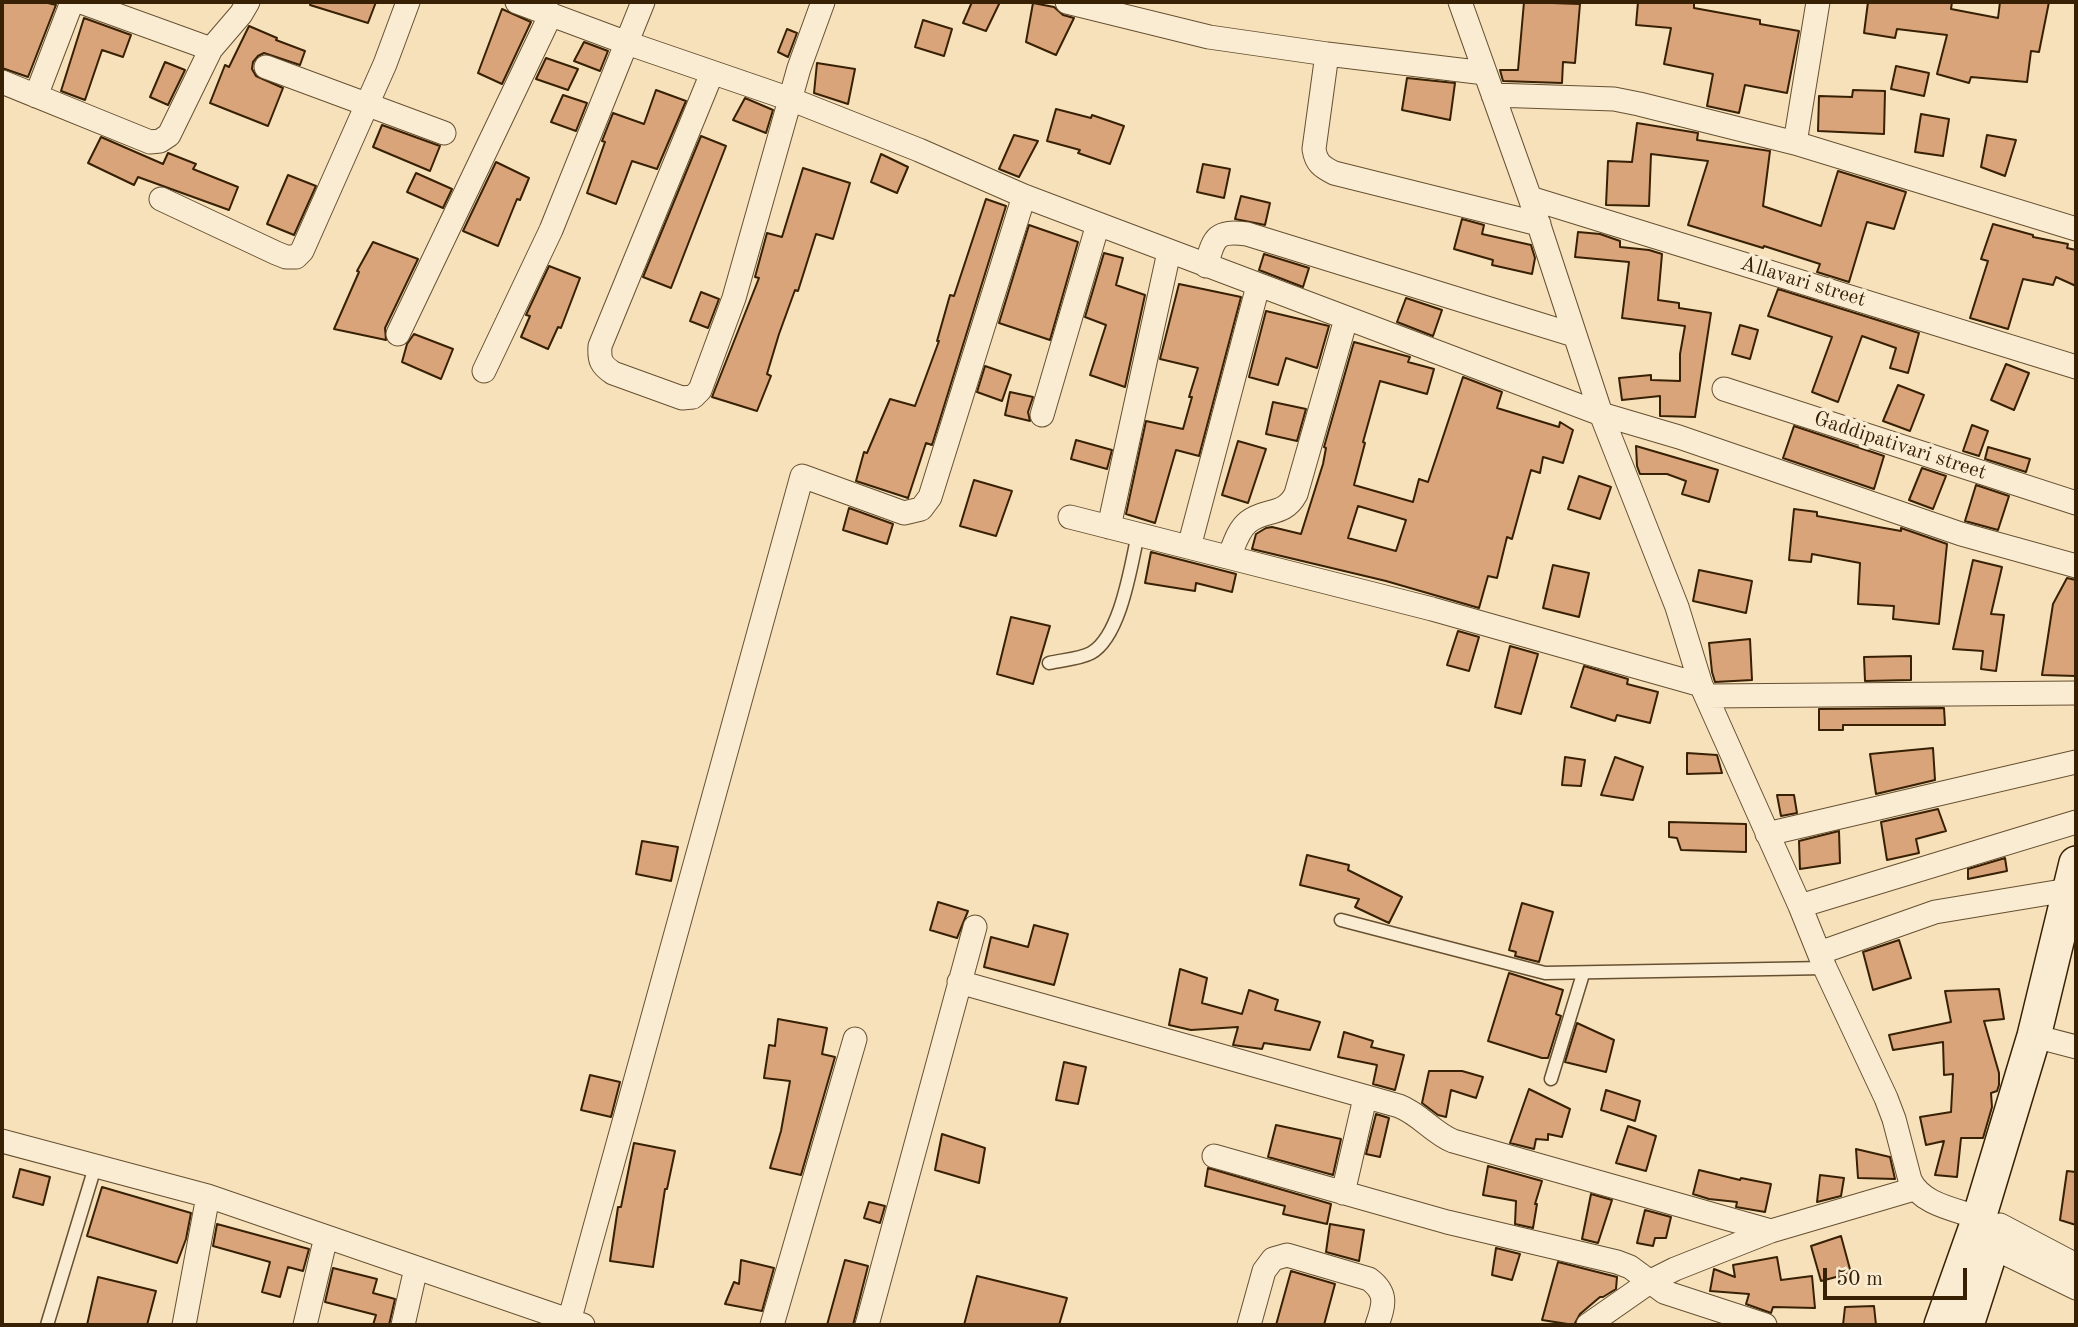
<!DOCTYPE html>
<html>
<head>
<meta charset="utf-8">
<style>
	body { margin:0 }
	#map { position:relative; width:2078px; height:1327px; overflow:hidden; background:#f6e1ba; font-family:"Old Standard TT",serif }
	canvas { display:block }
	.frame { position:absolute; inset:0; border:4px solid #372003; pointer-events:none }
	.scale { position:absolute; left:1823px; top:1268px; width:144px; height:32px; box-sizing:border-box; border:4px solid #372003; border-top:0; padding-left:9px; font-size:21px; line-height:24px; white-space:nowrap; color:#372003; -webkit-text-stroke:5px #f9ecd2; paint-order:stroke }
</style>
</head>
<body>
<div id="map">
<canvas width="2078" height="1327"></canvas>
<div class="frame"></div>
<div class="scale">50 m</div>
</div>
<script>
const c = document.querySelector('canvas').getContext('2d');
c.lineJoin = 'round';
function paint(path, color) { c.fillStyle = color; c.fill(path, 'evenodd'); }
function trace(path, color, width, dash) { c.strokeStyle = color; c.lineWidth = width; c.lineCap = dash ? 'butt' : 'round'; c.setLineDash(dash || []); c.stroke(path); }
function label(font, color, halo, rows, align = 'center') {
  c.font = font + ' "Old Standard TT",serif'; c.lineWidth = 7; c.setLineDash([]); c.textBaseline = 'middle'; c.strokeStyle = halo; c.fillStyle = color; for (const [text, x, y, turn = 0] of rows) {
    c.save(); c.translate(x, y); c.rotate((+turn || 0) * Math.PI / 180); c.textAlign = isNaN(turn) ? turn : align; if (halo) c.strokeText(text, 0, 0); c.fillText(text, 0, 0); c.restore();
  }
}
const building = new Path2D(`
	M2,2h42l12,3 -28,72 -26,-9z
	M311,2h65l-8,21 -58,-18z
	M972,2h28l-14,29 -23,-8z
	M1524,2l56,2 -5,59 -12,-1 -1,21 -59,-2 -3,-11h18z
	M1638,2h56v6l66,12v4l39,7 -12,62 -42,-8 -6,28 -32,-7 6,-32 -49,-10 7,-36 -35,-3z
	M1868,2h84l-1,7 47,9 2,-16h49l-10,50 -8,-1 -4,31 -56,-5 -2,6 -32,-9 10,-39 -50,-6 -2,9 -31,-5z
	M1033,3l21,4 9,8 11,3 -18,37 -30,-13z
	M502,9l29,13 -29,62 -24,-11z
	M84,18l47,17 -8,22 -21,-7 -17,50 -24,-9z
	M923,20l29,9 -8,27 -29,-9z
	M249,26l28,12 -1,2 29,11 -5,14 -36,-12 -6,3 -5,6 -1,7 4,7 27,12 -15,38 -58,-23 15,-38 4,2z
	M787,29l10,4 -9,24 -10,-5z
	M584,42l24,9 -8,20 -26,-10z
	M546,58l32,11 -10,21 -32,-11z
	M165,62l20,8 -17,35 -18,-8z
	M817,63l38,6 -7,35 -34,-11z
	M1896,66l33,7 -5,23 -33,-7z
	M1407,78l48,5 -5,37 -48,-10z
	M656,90l30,11 -29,68 -25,-8 -16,43 -29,-11 18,-51 -3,-1 11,-28 31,11z
	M1853,90l32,1 -1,43 -66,-3 1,-35 33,1z
	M563,95l24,8 -11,28 -25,-9z
	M745,98l28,12 -7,23 -33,-13z
	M1056,109l35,9 1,-3 32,11 -14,38 -32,-11 2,-3 -33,-9z
	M1921,114l28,5 -6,37 -28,-4z
	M1637,123l61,10 -1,7 73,11 -7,55 58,20 17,-55 68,21 -12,37 -27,-7 -18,60 -32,-10 3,-8 -56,-18 -1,2 -75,-23 20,-64 -57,-7 -2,52 -43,-1 2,-44 24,1z
	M382,125l58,21 -10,25 -57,-24z
	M1014,135l24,6 -19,36 -20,-8z
	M1987,135l29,5 -11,36 -24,-9z
	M701,136l25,10 -55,142 -28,-11z
	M101,137l62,27 5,-11 28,11 -3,5 45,18 -9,23 -91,-33 -4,8 -46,-22z
	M881,154l27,13 -11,26 -26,-11z
	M496,162l33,16 -9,22 -3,-1 -19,47 -35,-15z
	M1203,164l27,5 -6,29 -27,-6z
	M803,168l47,15 -17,56 -17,-5 -18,57 -3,-1 -16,44 -12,40 4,2 -14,35 -45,-14 47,-119 -4,-1 12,-44 15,4z
	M416,173l36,16 -9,19 -36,-16z
	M288,175l28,11 -22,49 -27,-11z
	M1241,196l29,7 -5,22 -30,-6z
	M986,199l20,7 -74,239 -6,-2 -18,55 -52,-17 8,-29 3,1 23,-54 25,7 24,-65h-2l13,-46 4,1z
	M1462,219l22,6 -2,9 49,11 4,13 -3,16 -40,-9 1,-5 -39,-11z
	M1993,224l40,11v2l35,7 -1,4 9,2v36l-20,-9 -3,8 -30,-6 -15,50 -38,-11 18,-57 -7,-2z
	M1029,225l49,17 -28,98 -51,-17z
	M1578,232l22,2 20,7v6l29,3 13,4 -4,46 21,3v5l32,5 -16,104 -35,-1v-20l-38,4 -3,-22 32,-3v5l29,1v-27l5,-28 -63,-8 7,-56 -54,-5z
	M373,242l45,17 -33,69 1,12 -52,-11 25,-57 -2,-1z
	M1104,253l19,5 -7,27 29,10 -20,92 -35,-12 16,-50 -21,-8z
	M1264,254l45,14 -6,19 -44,-17z
	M549,266l31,12 -19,50 -3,-1 -10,22 -27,-12 9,-21 -4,-1z
	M1179,284l62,13 -42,159 -23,-6 -21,73 -29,-9 20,-93 37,8 9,-32h-3l9,-29 -38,-9z
	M1778,289l141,44 -11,40 -18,-5 6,-20 -34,-12 -24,66 -26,-10 20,-55 -64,-21z
	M701,292l18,7 -11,29 -18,-7z
	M1406,298l36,12 -9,26 -36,-14z
	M1266,311l63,15 -12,42 -31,-10 -8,27 -29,-8z
	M1740,325l18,5 -8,29 -18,-5z
	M414,334l39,15 -12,30 -39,-17 5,-18z
	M1354,342l56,15 -2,5 26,7 -7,25 -47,-13 -17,61 2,1 -11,42 59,17 6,-23 9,3 35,-105 39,15 -5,16 62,19 1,-5 13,8 -10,33 -20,-6 -3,16 -9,-3 -19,69 -5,-2 -10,41 -9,-2 -9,32 -93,-27 -134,-32 4,-15 10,-6 6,-1 29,7 22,-70 3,-16 -2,-1zM1358,506l48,14 -10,31 -48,-13z
	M2006,364l23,9 -15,37 -23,-10z
	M985,366l26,9 -9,26 -25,-9z
	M1898,385l26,10 -14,36 -27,-10z
	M1010,392l23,5 -5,15 2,9 -25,-6z
	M1273,402l33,7 -9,32 -31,-7z
	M1972,425l16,6 -9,25 -16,-5z
	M1794,426l90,30 -10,33 -91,-31z
	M1076,440l36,10 -5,19 -36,-10z
	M1238,441l28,8 -18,54 -26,-8z
	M1636,446l82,24 -9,32 -27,-8 4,-13 -19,-7h-27l-3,-8z
	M1988,447l42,12 -4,13 -41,-13z
	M1922,468l24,8 -13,33 -24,-9z
	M1579,476l32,11 -11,32 -32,-10z
	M974,480l38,11 -16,45 -36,-10z
	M1976,485l33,11 -11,34 -33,-9z
	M849,508l44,16 -6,20 -44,-14z
	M1794,509l23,3v4l84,15v-3l46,16 -8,80 -46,-5 1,-13 -36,-2 2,-41 -48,-9 -1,8 -22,-2z
	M1151,552l85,22 -4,18 -36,-9 -1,8 -50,-8z
	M1973,560l29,7 -11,47 13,1 -8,56 -15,-2 2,-18 -30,-2z
	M1553,565l36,8 -10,44 -36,-9z
	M1699,570l53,11 -6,32 -53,-12z
	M2067,578l9,2v96l-34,-1 11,-71z
	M1011,617l39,9 -17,58 -36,-10z
	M1458,631l21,6 -10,34 -22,-6z
	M1750,639l2,41 -37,2 -3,-10 -3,-29z
	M1510,646l28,8 -17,60 -26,-7z
	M1911,656v24l-46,1 -1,-24z
	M1584,666l44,13 -1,5 31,8 -8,31 -33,-8 -2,6 -44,-14z
	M1944,708l1,17h-102v5h-24v-21z
	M1933,748l2,32 -59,14 -6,-40z
	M1687,753l30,2 5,18 -35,1z
	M1565,757l20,3 -4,26 -19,-1z
	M1615,757l28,10 -10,33 -32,-5z
	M1777,795h17l3,18 -16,3z
	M1938,809l8,22 -30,8 3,14 -32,7 -6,-38z
	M1669,822l77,2v28l-65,-2 -4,-12 -8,-1z
	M1839,831l1,32 -40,6 -1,-28z
	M642,841l36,6 -7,34 -35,-7z
	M1307,855l42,10 -1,5 54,27 -13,26 -34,-16 4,-8 -59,-14z
	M2005,858l2,13 -39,8v-10z
	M938,902l30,9 -11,27 -27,-8z
	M1522,903l31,9 -14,50 -24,-6 1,-4 -7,-2z
	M1034,925l34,9 -14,51 -70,-18 7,-30 37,10z
	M1899,940l12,38 -38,12 -10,-38z
	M1180,969l27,9 -5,25 40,11 7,-24 29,10 -3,10 45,12 -10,28 -46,-7 -2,6 -29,-4 5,-18 -47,3 -22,-5z
	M1509,973l54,17 -7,24 5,2 -13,42h-6l-54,-17z
	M1999,989l5,30 -20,2 15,52v12l-2,6 -6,2 1,14 -9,31h-22l-4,39 -22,-2 9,-34 -18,4 -6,-28 31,-5 2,-38 -9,1 -1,-33 -50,8 -4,-15 62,-13 -6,-31z
	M778,1019l49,9 -5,26 13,3 -34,118 -31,-7 11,-37 9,-50 -26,-3 5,-33 6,1z
	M1577,1023l37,17 -8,32 -41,-10z
	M1344,1032l29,9 -2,6 33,8 -9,35 -22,-6 4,-19 -39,-8z
	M1064,1062l22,5 -8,37 -22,-4z
	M1429,1071h33l21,6 -7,21 -25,-8 -5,27 -8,-2 -16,-12z
	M590,1075l30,7 -9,35 -30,-7z
	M1529,1089l41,20 -8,28 -14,-3v6l-12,-1 -2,10 -24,-6z
	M1606,1090l34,11 -5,20 -34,-11z
	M1376,1114l13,4 -9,39 -14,-3z
	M1276,1125l65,14 -8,36 -65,-18z
	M1628,1126l28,10 -10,35 -30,-8z
	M942,1134l43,14 -6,35 -44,-13z
	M634,1143l41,8 -8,38h-2l-12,78 -43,-6 8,-54h3z
	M1856,1149l34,8 5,22 -37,-1z
	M1488,1166l54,15 -7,23h2l-4,24 -18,-4 1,-23 -33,-6z
	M1208,1168l123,36 -4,20 -44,-10 2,-8 -80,-20z
	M20,1169l30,8 -7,28 -30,-8z
	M1699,1170l41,10 1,-2 30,6 -6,28 -29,-5 1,-5 -28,-3 -16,-5z
	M2067,1171l9,1v53l-16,-5z
	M1820,1175l24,3 -3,18 -24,6z
	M102,1187l89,26 -5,26 -9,24 -90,-27z
	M1591,1194l21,6 -14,43 -16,-4z
	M869,1202l16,4 -5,17 -16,-5z
	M1645,1210l26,7 -5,21h-11l-2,8 -16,-3z
	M217,1224l92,25 -6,22 -15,-4 -8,30 -18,-5 8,-30 -57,-16z
	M1330,1224l34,6 -5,31 -33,-9z
	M1841,1236l10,37 -30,8 -10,-35z
	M1496,1248l24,6 -8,26 -20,-5z
	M1777,1257l4,23 31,-4 3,32 -42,-1 -2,6 -25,-9 3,-10 -39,-3 4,-22 21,8 -2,-12z
	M741,1260l33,8 -12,43 -37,-7 9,-22 5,2z
	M845,1260l23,6 -15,59h-26z
	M1558,1262l59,15 -1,12 -13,8h-3l-20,17 -6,11 -32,-5z
	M333,1268l44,11 -4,14 22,6 -6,26h-16l3,-10 -51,-13z
	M1291,1271l44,13 -11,41h-48z
	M977,1276l90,22 -8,27h-95z
	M98,1277l58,14 -9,34h-60z
	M1874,1306l2,19h-33l2,-18z`);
const lane = new Path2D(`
	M1049,663c13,-3 31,-4 42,-10 30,-17 40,-88 47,-119
	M1341,920l204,53 280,-5
	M1551,1079l32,-105
	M47,1325l48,-158`);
const street = new Path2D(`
	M81,2l130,47
	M517,2l110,41 163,56 129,51 105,46 577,218 78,23 282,97 115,32
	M1067,2l142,35 118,17 158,19
	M1460,2l70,196 71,216 76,193 24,78 99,221 25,62 61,130 8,21 16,61c12,25 45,29 69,38
	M1327,54l-13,95c2,14 8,18 20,24l205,51
	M266,67l178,66
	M712,73l-112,273c-1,14 1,19 13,27l69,25 11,-1 7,-7 34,-92 65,-230 24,-66
	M2,82l148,60 10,-1 9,-6 42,-86 30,-35 7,-12
	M1493,95l121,4 25,5 156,39 281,86
	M36,96l36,-94
	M1795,143l23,-141
	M1530,198l546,169
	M161,199l115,54 10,4h10l6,-6 83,-187 23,-62
	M1206,266c8,-28 9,-36 41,-32l327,101
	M398,334l153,-320
	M484,371l67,-141 92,-228
	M1724,389l352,114
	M1042,415l56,-191
	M1070,517l362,92 269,76
	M1109,527l60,-275
	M1189,547l69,-261
	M1229,557c5,-12 9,-27 19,-35 18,-14 36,-5 48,-28l50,-175
	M1707,696l369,-3
	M1767,834l309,-72
	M1800,906l276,-84
	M1819,953l116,-41 133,-22
	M959,982l440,124c21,8 34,27 54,35l318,90
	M2034,1036l42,11
	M2,1141l206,55 375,129
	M1214,1156l233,66 170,40 13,5 34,25 101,33
	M1343,1193l22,-95
	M2000,1225l76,40
	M1992,1247l84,41
	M184,1325l24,-129
	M305,1325l21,-88
	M403,1325l13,-57
	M568,1325l234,-849 102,37 17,-4 9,-12 94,-301
	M772,1325l83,-286
	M867,1325l108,-398
	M1249,1325l15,-54 9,-12 14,-4 82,24c19,14 15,26 8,46
	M1588,1325l63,-44 24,-12 96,-38 143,-42`);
const secondary = new Path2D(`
	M1941,1325l38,-107 55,-182 42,-173
	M1967,1325l25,-78`);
const streetNames = [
	["Allavari street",1803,282,17],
	["Gaddipativari street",1900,446,18]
];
paint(building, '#daa47b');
trace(building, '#372003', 2);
trace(lane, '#675031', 15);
trace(street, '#675031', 25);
trace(secondary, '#372003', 36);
trace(lane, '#f9ecd2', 12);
trace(street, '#f9ecd2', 23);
trace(secondary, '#f9ecd2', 33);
label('21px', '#372003', '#f9ecd2', streetNames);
</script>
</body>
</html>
